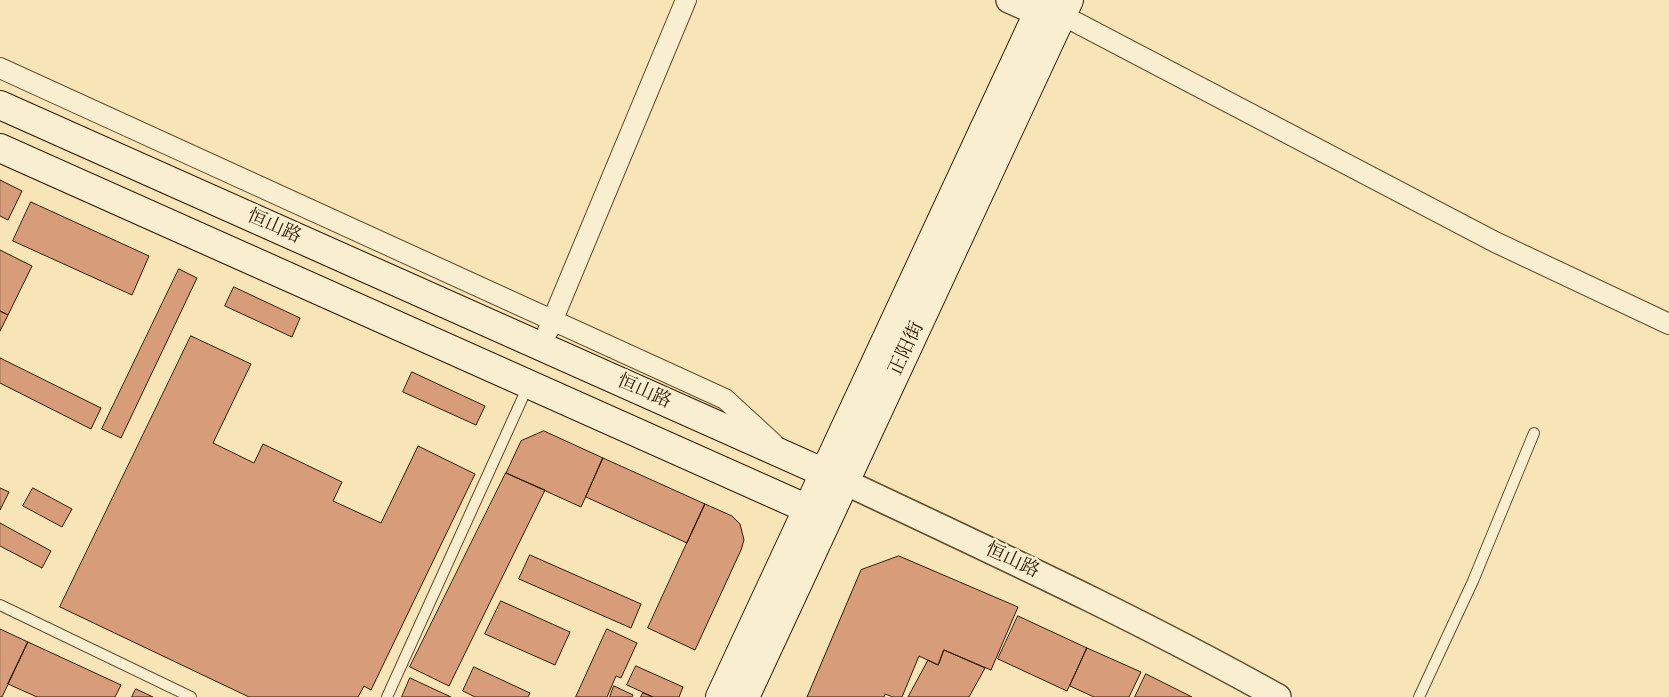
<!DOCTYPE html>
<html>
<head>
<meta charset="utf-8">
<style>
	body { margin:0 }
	canvas { display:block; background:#f7e5b7 }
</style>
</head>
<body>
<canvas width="1669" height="697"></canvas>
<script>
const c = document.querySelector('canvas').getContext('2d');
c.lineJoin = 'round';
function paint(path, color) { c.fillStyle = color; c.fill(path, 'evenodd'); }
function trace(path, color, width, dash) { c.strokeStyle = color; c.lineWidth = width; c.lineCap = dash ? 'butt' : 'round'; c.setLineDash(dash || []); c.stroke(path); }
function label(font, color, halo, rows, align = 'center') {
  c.font = font + ' "Libre Bodoni","Noto Serif SC",serif'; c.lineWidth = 5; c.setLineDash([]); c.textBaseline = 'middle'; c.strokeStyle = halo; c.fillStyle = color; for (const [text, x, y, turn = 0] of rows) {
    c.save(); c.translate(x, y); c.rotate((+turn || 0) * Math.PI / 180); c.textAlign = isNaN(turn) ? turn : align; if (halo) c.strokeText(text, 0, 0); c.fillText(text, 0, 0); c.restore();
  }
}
const building = new Path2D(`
	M0,180l22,11 -14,29 -8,-4z
	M31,202l118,54 -17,39 -119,-54z
	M0,250l32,16 -24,49 -8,-4z
	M179,269l18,9 -76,160 -19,-9z
	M234,287l66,31 -8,19 -67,-31z
	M0,311l8,4 -8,16z
	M191,336l60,28 -38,79 41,20 9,-19 79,38 -9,19 48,22 37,-77 57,28 -104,216 -7,-4 -6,11h-109l-189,-90z
	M0,358l101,50 -10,21 -91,-46z
	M412,372l73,34 -9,19 -73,-33z
	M544,431l59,27 -22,49 -75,-34 15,-32z
	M603,458l102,46 -18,39 -101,-46z
	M506,473l39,17 -96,196 -39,-19z
	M0,488l9,4 -9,18z
	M33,488l39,21 -10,18 -39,-21z
	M705,504l27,12 8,8 4,16 -3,10 -46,100 -47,-22z
	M0,523l51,28 -9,17 -42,-22z
	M530,555l111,49 -10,24 -112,-49z
	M899,556l119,51 -27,63 -47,-20 -6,15 -19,-9 -17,41h-9l-8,-3 -1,3h-77l54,-127z
	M501,601l69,31 -15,33 -70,-31z
	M1018,616l69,32 -20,43 -69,-32z
	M0,629l28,13 -26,55h-2z
	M607,629l30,14 -16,35 -5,-2 -9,21h-31z
	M28,642l93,43 -6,12h-78l-29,-13z
	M1087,648l54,24 -12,25h-35l-24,-11z
	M944,650l41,18 -16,29h-61l20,-37 10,5z
	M636,666l47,21 -4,10h-26l-26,-12z
	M474,667l56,26 -2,4h-53l-12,-6z
	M1146,674l46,23h-57z
	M410,678l41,19h-49z
	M614,686l19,9 -1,2h-22z
	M136,689l17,8h-21z
	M643,693l10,4h-12z`);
const service = new Path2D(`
	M0,605l191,92
	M387,697l141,-311
	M1419,697l54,-116 61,-148`);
const minor = new Path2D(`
	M1062,15l433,227 174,82
	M0,68l725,331 49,45
	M548,331l138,-331`);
const tertiary = new Path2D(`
	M1009,0l29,13
	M845,482c146,69 292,136 433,215`);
const secondary = new Path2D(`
	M0,105l845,377
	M0,148l828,370
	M720,697l324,-697
	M745,697l324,-697`);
const streetNames = [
	["恒山路",274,227,24],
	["正阳街",907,349,-65],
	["恒山路",644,392,24],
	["恒山路",1012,561,25]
];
paint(building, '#d79c7a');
trace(building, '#311b00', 1);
trace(service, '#624e2e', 12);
trace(minor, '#624e2e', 22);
trace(tertiary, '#624e2e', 28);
trace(secondary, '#311b00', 30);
trace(service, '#faeed0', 10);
trace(minor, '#faeed0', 20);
trace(tertiary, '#faeed0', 25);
trace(secondary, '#faeed0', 28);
label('19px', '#311b00', '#faeed0', streetNames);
</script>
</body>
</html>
